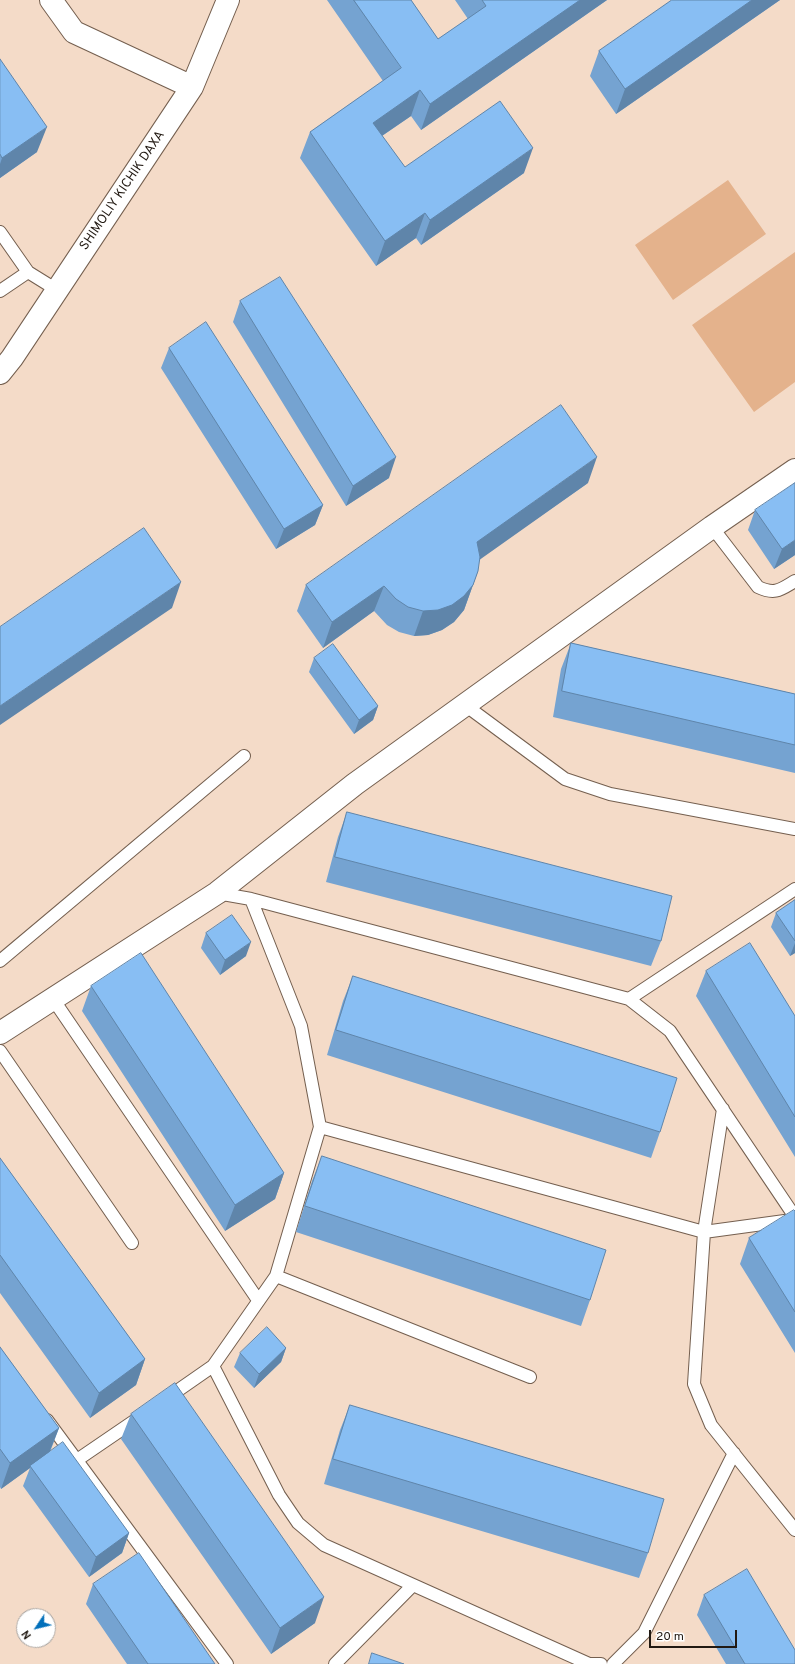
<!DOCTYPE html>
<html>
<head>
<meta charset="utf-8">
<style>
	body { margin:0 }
	#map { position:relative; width:795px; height:1664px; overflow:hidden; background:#f4dbc8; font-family:Overpass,sans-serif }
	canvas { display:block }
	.north { position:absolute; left:16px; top:1608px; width:40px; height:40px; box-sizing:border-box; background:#fff; border:1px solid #a6a3a0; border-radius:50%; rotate:235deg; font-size:11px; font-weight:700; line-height:16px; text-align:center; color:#211912 }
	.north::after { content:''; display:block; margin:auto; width:14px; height:18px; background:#0270bb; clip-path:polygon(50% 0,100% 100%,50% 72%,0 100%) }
	.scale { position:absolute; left:649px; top:1630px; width:88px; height:18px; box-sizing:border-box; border:2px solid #211912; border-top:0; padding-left:5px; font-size:12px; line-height:14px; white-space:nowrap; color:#211912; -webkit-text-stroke:3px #fff; paint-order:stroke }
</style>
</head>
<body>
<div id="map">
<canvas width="795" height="1664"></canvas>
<div class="north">N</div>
<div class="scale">20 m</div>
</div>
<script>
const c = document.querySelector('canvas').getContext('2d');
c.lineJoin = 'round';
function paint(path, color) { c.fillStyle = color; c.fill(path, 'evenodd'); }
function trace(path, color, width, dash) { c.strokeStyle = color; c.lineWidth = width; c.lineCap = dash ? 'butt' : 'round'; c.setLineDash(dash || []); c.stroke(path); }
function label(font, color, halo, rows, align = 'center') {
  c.font = font + ' Overpass,sans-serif'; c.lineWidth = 3; c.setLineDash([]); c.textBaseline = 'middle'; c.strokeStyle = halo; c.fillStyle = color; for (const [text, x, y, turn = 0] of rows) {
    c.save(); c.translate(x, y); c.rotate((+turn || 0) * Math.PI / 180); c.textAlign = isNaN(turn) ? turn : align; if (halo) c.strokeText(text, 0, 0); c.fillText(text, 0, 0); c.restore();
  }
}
const green = new Path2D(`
	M728,180l38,54 -93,66 -38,-55z
	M795,252v130l-41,30 -62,-87z`);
const service = new Path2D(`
	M0,232l28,40 -28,19
	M28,272l29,18
	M712,527l46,60c17,8 22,3 37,-6
	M465,705l100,74 45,15 185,35
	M217,893l34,6 378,100 41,32 125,186
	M0,961l244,-205
	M53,999l205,301
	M629,999l166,-110
	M0,1051l132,192
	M723,1109l-19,123 -10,152 17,41 84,105
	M320,1127l384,105 88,-12
	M276,1276l254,101
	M213,1366l66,129 19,28 26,22 265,119h12
	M167,1398l46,-32 63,-90 44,-149 -19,-101 -50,-127
	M47,1420l180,244
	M77,1460l63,-43
	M335,1664l78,-79
	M613,1664l31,-31 90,-180`);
const minor = new Path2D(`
	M51,0l23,32 118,55
	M0,373l12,-15 180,-271 36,-87
	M0,1033l217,-140 138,-109 357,-257 83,-57`);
const wall = new Path2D(`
	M327,0h84l27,39 30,-20 -13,-19h152l-186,130 -10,-14 -29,20 23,31 119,6 -103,72 -5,-7 -40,28 -76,-108 10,-26 73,-51z
	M672,0h108l-164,114 -26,-38 9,-25z
	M0,59l37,93 -37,26z
	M240,301l149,177 -43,28 -113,-184z
	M169,348l154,157 -8,20 -39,24 -115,-181z
	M588,483l-109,76 -1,12 -14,39 -10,12 -12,8 -14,5 -14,1 -15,-4 -12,-7 -13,-14 -51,37 -26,-37 9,-26z
	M755,510l40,45 -21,14 -26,-39z
	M571,643l224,51v79l-242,-56 8,-48z
	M314,658l64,48 -5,14 -19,14 -45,-62z
	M347,812l314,129 -10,25 -325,-84 12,-45z
	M795,900v53l-5,3 -19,-29 5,-14z
	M206,933l40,23 -26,19 -19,-27z
	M706,971l89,45v141l-99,-161z
	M353,976l307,156 -9,26 -324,-103 16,-54z
	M91,986l193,187 -9,26 -50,32 -143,-220z
	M322,1156l268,144 -9,26 -285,-94 16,-51z
	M0,1158l145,201 -9,26 -46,33 -90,-125z
	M795,1211v142l-55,-89 9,-26z
	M0,1347l59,81 -9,24 79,81 -7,20 -33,24 -66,-91 7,-18 -29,21 -1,-2z
	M286,1348l-5,14 -27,26 -20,-21 6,-14z
	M350,1405l298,148 -9,25 -315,-94 16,-54z
	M131,1414l184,209 -44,31 -150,-215z
	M93,1584l122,80h-88l-41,-60z
	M704,1595l91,69h-69l-29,-49z`);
const shadedWall = new Path2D(`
	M580,0h27l-186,130 9,-26z
	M752,0h28l-164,114 9,-25z
	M420,90l-9,26 -47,32 9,-25z
	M47,127l-10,25 -37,26v-14l2,-6z
	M533,148l-9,25 -103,72 9,-25z
	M425,213l-9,25 -40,28 9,-25z
	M396,457l-7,21 -43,28 7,-20z
	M597,457l-9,26 -120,85 9,-26z
	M323,505l-8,20 -39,24 8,-20z
	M795,540v15l-21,14 8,-20z
	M478,571l-14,39 -10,12 -12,8 -14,5 -14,1 9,-25z
	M181,582l-9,26 -172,117v-19z
	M384,586l-10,25 -51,37 9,-26z
	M378,706l-5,14 -19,14 5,-14z
	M251,942l-5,14 -26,19 5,-15z
	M795,943v10l-5,3z
	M284,1173l-9,26 -50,32 10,-26z
	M286,1348l-5,14 -27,26 5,-14z
	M145,1359l-9,26 -46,33 9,-25z
	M59,1428l-10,25 -19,13v2l-29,21 9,-26z
	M129,1533l-7,20 -33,24 7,-20z
	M324,1597l-9,26 -44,31 9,-26z`);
const building = new Path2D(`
	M354,0h57l27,39 48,-33 -4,-6h98l-150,104 -10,-14 -47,33 32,44 95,-66 33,47 -103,72 -5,-7 -40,28 -75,-109 91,-64z
	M672,0h80l-127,89 -26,-38z
	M0,59l47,68 -45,31 -2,-4z
	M280,277l116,180 -43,29 -113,-185z
	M206,322l117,183 -39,24 -115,-181z
	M561,405l36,52 -120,85 3,15 -2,14 -5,14 -9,11 -12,9 -14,5 -15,1 -15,-4 -12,-8 -12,-13 -52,36 -26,-37z
	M795,483v57l-13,9 -27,-39z
	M144,528l37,54 -181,124v-79z
	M571,643l224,51v51l-233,-54z
	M333,644l45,62 -19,14 -45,-62z
	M347,812l325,84 -11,45 -326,-84z
	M795,900v41l-19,-28z
	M232,915l19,27 -26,18 -19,-27z
	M750,943l45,73v101l-89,-146z
	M141,953l143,220 -49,32 -144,-219z
	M353,976l324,102 -17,54 -324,-102z
	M322,1156l284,94 -16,50 -285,-94z
	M0,1158l145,201 -46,34 -99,-138z
	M794,1210l1,1v101l-46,-74z
	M267,1327l19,21 -27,26 -19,-21z
	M0,1347l59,81 -49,35 -10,-14z
	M175,1383l149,214 -44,31 -149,-214z
	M350,1405l314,94 -16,54 -315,-94z
	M63,1442l66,91 -33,24 -66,-91z
	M139,1553l76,111h-67l-55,-80z
	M747,1569l48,81v14h-50l-41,-69z
	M372,1653l32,11h-35z`);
const streetNames = [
	["SHIMOLIY KICHIK DAXA",123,191,-56]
];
paint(green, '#e4b28c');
trace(service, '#745f4f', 14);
trace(minor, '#745f4f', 24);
trace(service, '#fff', 12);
trace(minor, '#fff', 22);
paint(wall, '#75a3d1');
paint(shadedWall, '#5f85aa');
paint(building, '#88bef3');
trace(building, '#5f85aa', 1);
label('13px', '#211912', '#fff', streetNames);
</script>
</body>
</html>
